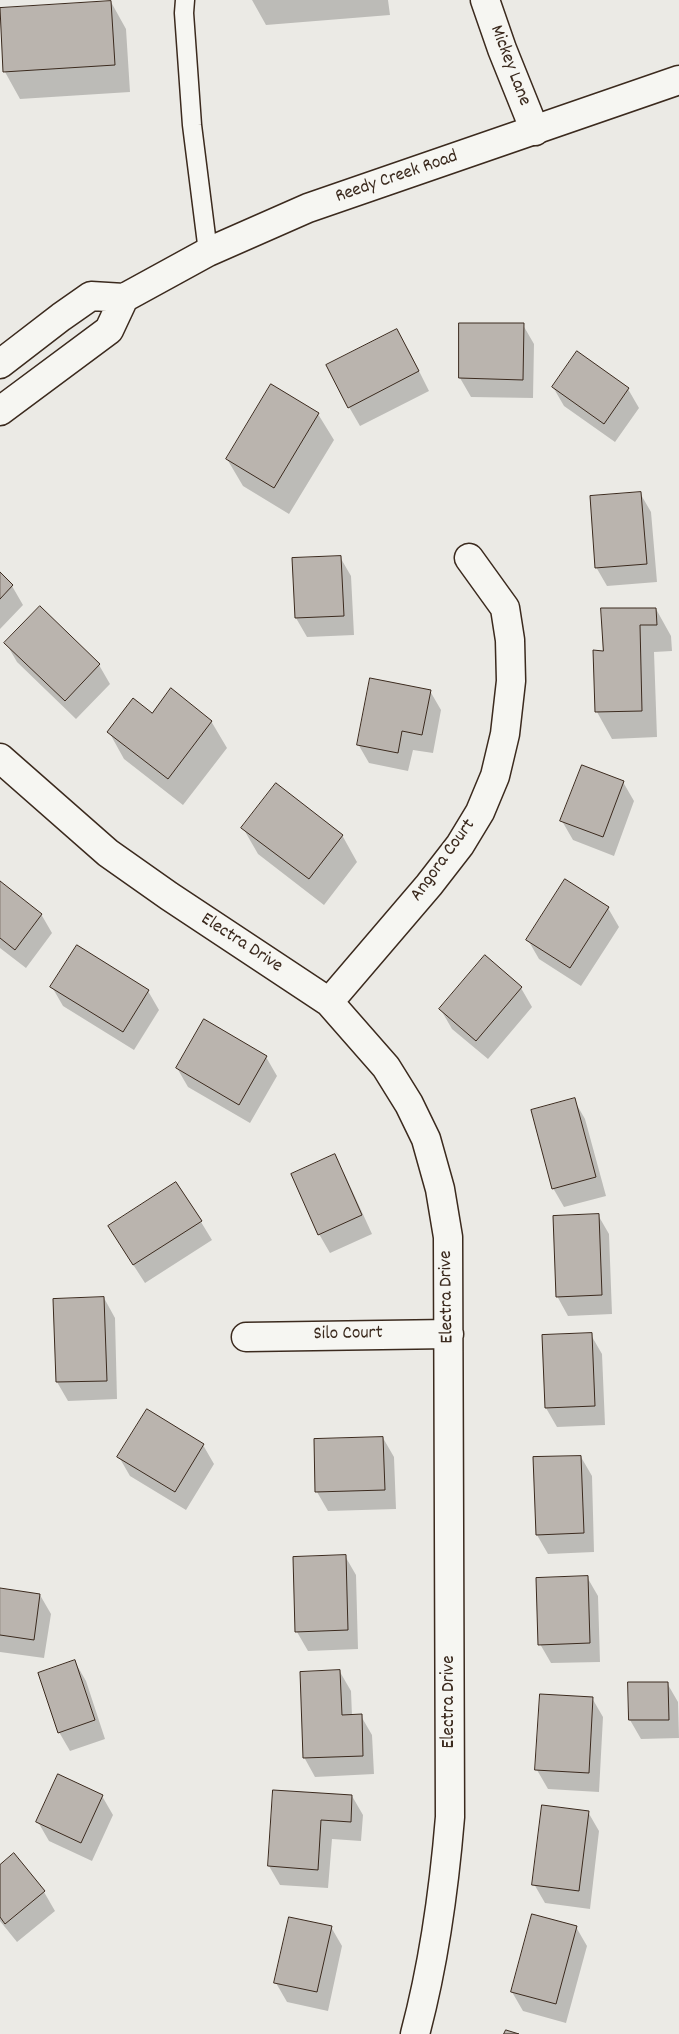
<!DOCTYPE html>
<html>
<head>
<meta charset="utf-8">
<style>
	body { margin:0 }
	canvas { display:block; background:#ebeae5 }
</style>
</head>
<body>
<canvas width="679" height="2034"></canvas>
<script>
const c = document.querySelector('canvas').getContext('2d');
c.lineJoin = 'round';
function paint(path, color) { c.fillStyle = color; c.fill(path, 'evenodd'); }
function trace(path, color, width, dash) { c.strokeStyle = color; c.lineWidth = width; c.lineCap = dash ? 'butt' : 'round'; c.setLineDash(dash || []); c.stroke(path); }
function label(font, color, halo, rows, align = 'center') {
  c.font = font + ' Dekko,sans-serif'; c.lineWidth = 5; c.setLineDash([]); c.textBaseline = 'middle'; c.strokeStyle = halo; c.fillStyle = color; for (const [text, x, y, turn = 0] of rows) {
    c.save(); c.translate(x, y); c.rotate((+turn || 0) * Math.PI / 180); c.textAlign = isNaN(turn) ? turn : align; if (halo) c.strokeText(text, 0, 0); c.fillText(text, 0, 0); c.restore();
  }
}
const shadow = new Path2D(`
	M252,0h136l2,15 -124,10z
	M111,2l15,27 4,63 -110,7 -15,-27z
	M523,325l11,19 -1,54 -62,-1 -11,-19z
	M408,349l21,42 -69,35 -11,-19z
	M553,387l75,2 11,19 -24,34 -51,-36z
	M318,414l16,26 -45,74 -46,-28 -16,-27z
	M640,493l11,19 6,70 -50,4 -11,-19z
	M340,557l11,19 3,59 -47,2 -11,-19 -2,-59z
	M0,574l12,12 11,19 -23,24z
	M656,609l15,27 1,15 -18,1 3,85 -45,2 -15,-27 -3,-60h10z
	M6,643l93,22 11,19 -34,35 -59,-57z
	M430,691l11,19 -8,43 -20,-3 -5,21 -39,-8 -11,-19z
	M152,715l59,6 16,27 -44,57 -59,-46 -15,-27z
	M623,782l11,19 -20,55 -41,-16 -11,-19z
	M243,828l99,7 15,27 -33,43 -66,-51z
	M0,883l41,31 11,19 -26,35 -26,-20z
	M608,908l11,19 -38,59 -42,-27 -11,-19z
	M52,987l96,4 11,19 -25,40 -71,-44z
	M521,988l11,19 -44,52 -36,-30 -11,-19z
	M204,1021l62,36 11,19 -27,47 -62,-36 -11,-19z
	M574,1100l11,19 21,77 -42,11 -11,-19z
	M334,1156l11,19 27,59 -42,19 -11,-19z
	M598,1215l11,19 3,80 -44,2 -11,-20z
	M201,1222l11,18 -67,43 -24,-37z
	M104,1298l11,20 2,81 -49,2 -11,-19 -3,-82z
	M591,1335l11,19 3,71 -48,2 -11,-19z
	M383,1438l11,19 2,52 -68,2 -11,-19z
	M203,1445l11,19 -28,46 -56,-34 -11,-19z
	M581,1457l11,19 2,76 -46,2 -11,-19z
	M345,1556l11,19 2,74 -50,2 -11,-19z
	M587,1577l11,19 2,66 -49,1 -11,-19z
	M0,1590l40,5 11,19 -7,44 -44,-6z
	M75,1662l11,19 19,58 -35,12 -11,-19z
	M340,1672l11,19 1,25h9l11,19 2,39 -59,3 -11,-20z
	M667,1683l11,19 1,36 -38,1 -11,-19z
	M592,1698l11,19 -4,75 -51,-3 -11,-19z
	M274,1791l78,5 11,19 -2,26 -29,-2 -4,49 -48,-3 -11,-19z
	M102,1796l11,19 -21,46 -43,-20 -11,-19z
	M588,1812l11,19 -9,78 -45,-6 -11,-19z
	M0,1866l44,26 11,19 -38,31 -17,-21z
	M331,1927l11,19 -14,65 -41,-9 -11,-19z
	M576,1927l11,19 -21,77 -43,-12 -11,-19z`);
const building = new Path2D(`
	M111,1l4,64 -112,7 -3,-64z
	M459,323h65l-1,57 -64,-2z
	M397,329l22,42 -71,37 -22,-43z
	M577,351l52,37 -25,36 -52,-37z
	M271,384l48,29 -45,75 -48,-29z
	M641,492l6,72 -52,4 -5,-72z
	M341,556l3,60 -49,2 -3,-60z
	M0,572l13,13 -13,14z
	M40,606l60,58 -35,37 -61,-58z
	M601,608h55l1,17h-17l2,86 -47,1 -2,-62 10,1z
	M370,678l61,12 -9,45 -20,-4 -4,22 -41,-8z
	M171,688l41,33 -44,58 -61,-47 26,-34 19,15z
	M582,765l42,16 -21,56 -43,-16z
	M276,783l67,52 -34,44 -68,-51z
	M565,879l44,28 -39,61 -44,-28z
	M0,881l42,33 -27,36 -15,-12z
	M77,945l72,45 -26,42 -73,-45z
	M485,955l37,32 -46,54 -37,-32z
	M204,1019l63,37 -28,49 -63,-37z
	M575,1098l21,79 -44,12 -21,-79z
	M335,1154l27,61 -44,20 -27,-61z
	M176,1182l26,39 -69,44 -25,-39z
	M599,1214l3,81 -46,2 -3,-81z
	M104,1297l3,84 -51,1 -3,-83z
	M592,1333l3,73 -50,2 -3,-73z
	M147,1409l57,35 -29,48 -58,-35z
	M383,1437l2,53 -70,2 -1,-53z
	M581,1456l3,77 -48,2 -3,-78z
	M346,1555l2,75 -53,2 -2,-75z
	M588,1576l2,67 -52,2 -2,-67z
	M0,1588l40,6 -6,46 -34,-5z
	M75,1660l20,60 -37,13 -20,-60z
	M340,1670l2,45 20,-1 1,42 -60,2 -3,-86z
	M628,1682h40l1,38h-40z
	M540,1694l53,3 -4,76 -54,-3z
	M58,1774l45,21 -22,48 -45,-21z
	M273,1790l79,5 -1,27 -30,-2 -3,50 -50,-4z
	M542,1805l47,6 -10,80 -47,-6z
	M14,1853l31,38 -40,33 -5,-7v-52z
	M532,1914l45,12 -21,78 -45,-12z
	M289,1917l43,9 -15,66 -43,-9z
	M506,2030l13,4h-15z`);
const service = new Path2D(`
	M185,0l-1,13 8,112 16,127`);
const minor = new Path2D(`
	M485,0l17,49 33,82
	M0,758l108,95 61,43 160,106 57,65 23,37 17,35 14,50 8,48 2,580c-6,73 -16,146 -35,217
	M329,1002l100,-117 31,-40 20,-33 15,-36 10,-42 6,-53 -1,-41 -5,-32 -36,-50
	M246,1337l203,-3`);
const tertiary = new Path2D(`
	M0,364l61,-47 30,-21 33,2 84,-46 100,-44 371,-128
	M0,411l109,-81 15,-32`);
const streetNames = [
	["Mickey Lane",509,66,69],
	["Reedy Creek Road",397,178,-19],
	["Angora Court",444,861,-54],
	["Electra Drive",241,944,33],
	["Electra Drive",448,1297,-91],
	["Silo Court",348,1335,-1],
	["Electra Drive",450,1702,-90]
];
paint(shadow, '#0003');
paint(building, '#bab4ae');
trace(building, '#3b2a1e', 1);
trace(service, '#3b2a1e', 21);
trace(minor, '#3b2a1e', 31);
trace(tertiary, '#3b2a1e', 31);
trace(service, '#f6f6f2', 18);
trace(minor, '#f6f6f2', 28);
trace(tertiary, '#f6f6f2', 28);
label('19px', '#3b2a1e', '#f6f6f2', streetNames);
</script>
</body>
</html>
